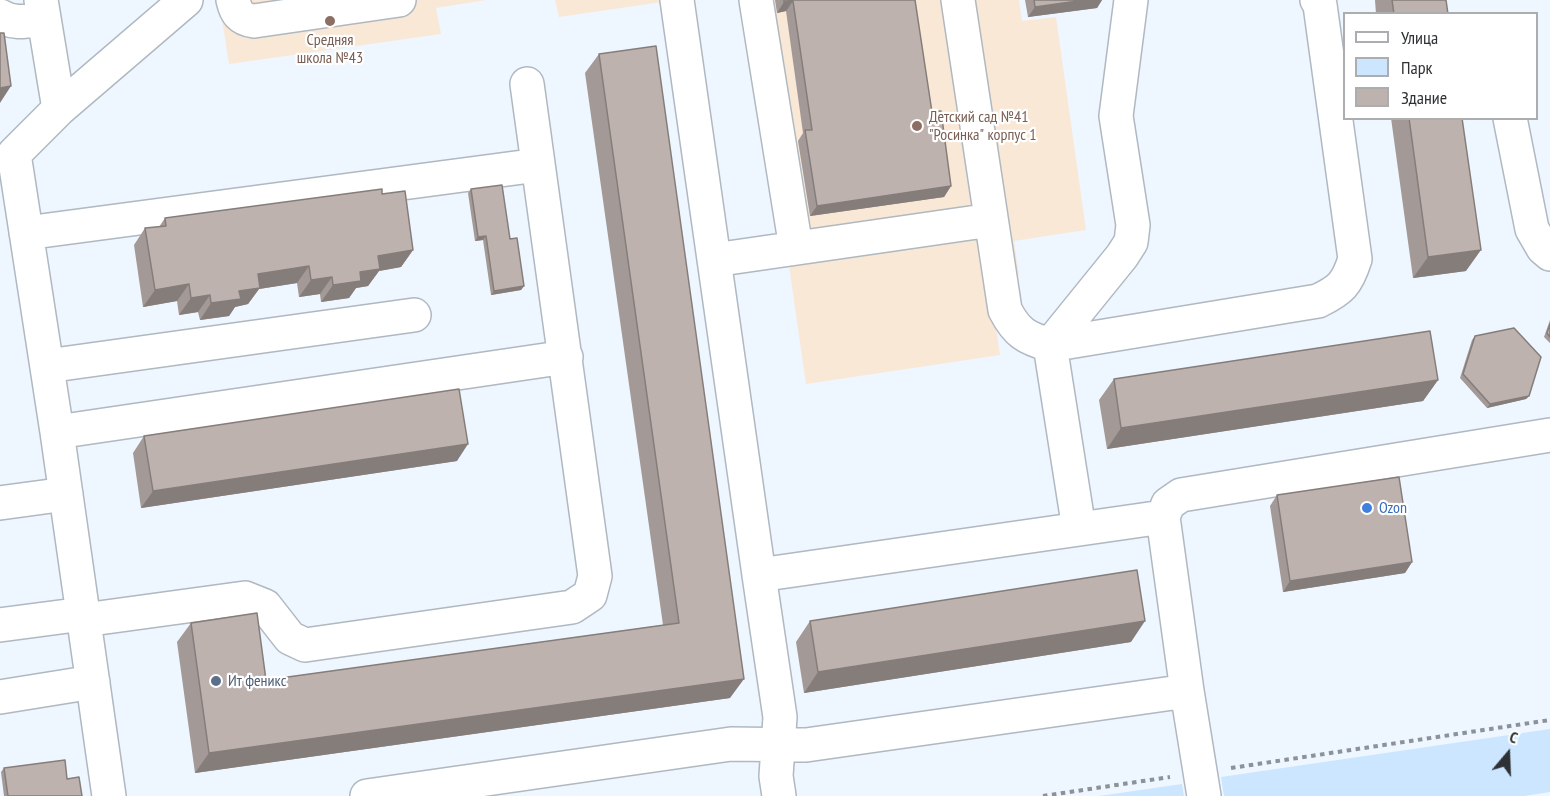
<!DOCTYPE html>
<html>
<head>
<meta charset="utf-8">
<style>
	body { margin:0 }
	#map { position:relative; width:1550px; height:796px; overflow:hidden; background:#eef6ff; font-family:"PT Sans Narrow",sans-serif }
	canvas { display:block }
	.legend { position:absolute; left:1343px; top:12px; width:195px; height:108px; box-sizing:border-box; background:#fff; border:2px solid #abadae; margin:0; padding:8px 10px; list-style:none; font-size:18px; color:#2e3235 }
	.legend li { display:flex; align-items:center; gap:12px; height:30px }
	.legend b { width:30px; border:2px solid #abadae }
	.north { position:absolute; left:1478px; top:724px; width:60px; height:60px; -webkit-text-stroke:4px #fff; paint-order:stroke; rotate:19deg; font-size:16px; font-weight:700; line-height:24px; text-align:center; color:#2e3235 }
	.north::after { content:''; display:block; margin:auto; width:21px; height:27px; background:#2e3235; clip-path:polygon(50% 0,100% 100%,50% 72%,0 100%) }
</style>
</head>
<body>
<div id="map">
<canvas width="1550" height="796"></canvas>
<ul class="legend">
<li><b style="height:8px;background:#fff"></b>Улица</li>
<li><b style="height:16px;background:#cce6ff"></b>Парк</li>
<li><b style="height:16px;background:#beb2af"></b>Здание</li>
</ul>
<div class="north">С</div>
</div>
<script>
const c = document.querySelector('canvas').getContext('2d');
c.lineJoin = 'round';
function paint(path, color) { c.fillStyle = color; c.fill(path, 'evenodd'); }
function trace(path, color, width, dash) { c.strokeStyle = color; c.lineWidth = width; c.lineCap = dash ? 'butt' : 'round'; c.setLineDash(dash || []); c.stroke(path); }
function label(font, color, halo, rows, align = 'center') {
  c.font = font + ' "PT Sans Narrow",sans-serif'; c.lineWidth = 4.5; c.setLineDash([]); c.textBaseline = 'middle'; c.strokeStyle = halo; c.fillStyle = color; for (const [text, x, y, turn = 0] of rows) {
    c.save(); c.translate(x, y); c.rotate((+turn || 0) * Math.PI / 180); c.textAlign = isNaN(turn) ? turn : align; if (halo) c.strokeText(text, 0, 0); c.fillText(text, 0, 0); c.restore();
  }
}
const education = new Path2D(`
	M219,0h267l-50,8 5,26 -212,30z
	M555,0h107v2l-103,15z
	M742,0h277l3,21 34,-4 30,213 -72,11 5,34 -30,4 11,76 -194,29 -21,-146z`);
const green = new Path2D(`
	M1550,729v63l-26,4h-300l-3,-19z
	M1182,784l2,12h-85z`);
const path = new Path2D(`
	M1231,768l319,-48
	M1043,796l127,-19`);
const minor = new Path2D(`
	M41,0l18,109 -45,45 43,278 52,364
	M233,0c3,13 7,19 21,21l145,-21
	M677,0l82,575 404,-58
	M756,0l40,248
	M958,0l47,310c12,23 21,28 45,35l268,-44c23,-11 29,-17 37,-42l-35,-254 -3,-5
	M0,16c14,9 28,5 44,3
	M59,109l127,-109
	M1510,118l22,111 11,19 7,6
	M26,233l512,-68
	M714,260l277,-40
	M47,366l367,-51
	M57,432l509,-75
	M0,503l66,-9
	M1079,529l-29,-184 72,-89 9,-14 2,-17 -17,-109 15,-116
	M759,575l21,142 -4,59 3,20
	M84,620l161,-22 20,8 25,32 15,7 267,-38 18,-12 5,-19 -68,-492
	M0,625l83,-11
	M1187,691l-24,-174 5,-13 13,-9 369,-60
	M0,697l93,-15
	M367,796l364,-52 75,1 381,-54 17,105`);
const wall = new Path2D(`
	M775,0h140l17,112 19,74 -7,11 -134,19 -12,-75 5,-8 -17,-122 -9,2z
	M1025,0h77l-5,8 -69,9z
	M1375,0h71l2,14h-72z
	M599,54l131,644 -535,75 -18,-131 14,-19 75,57 397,-55 -78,-552z
	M1391,118h71l4,153 -53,7z
	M471,189l39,50 14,47 -3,4 -30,5 -8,-55 -8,1 -7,-48z
	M382,194l31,56 -12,17 -22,4 -11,15 -12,2 -7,10 -28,4 -1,-8 -21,3 -2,-14 -38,6 -11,15 -13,3 -6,9 -29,4 -2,-8 -19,3 -2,-14 -34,6 -9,-62 11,-17 14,-1 6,-9z
	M1550,320v23l-6,-6z
	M1475,336l54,60 -3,3 -39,9 -27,-30 12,-38z
	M1114,379l324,1 -15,21 -316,48 -8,-49z
	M144,436l313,25 -316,47 -8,-55z
	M1277,495l135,67 -7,11 -122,19 -13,-86z
	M810,621l321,21 -327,51 -8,-51z
	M4,768l63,11 15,17h-78l-3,-24z`);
const shadedWall = new Path2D(`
	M1085,0h17l-5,8 -69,9 7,-10z
	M793,1l-7,10 -9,2 7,-11z
	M11,86l-11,17v-15z
	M951,186l-7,11 -134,19 7,-10z
	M486,236l-3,4 -8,1 3,-4z
	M413,250l-12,17 -22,4 -11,15 -12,2 -7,10 -28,4 12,-17 27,-13 18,-16z
	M1481,250l-15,21 -53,7 15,-21z
	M309,266l-12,17 -38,6 -11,15 -13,3 -6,9 -29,4 11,-17 28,-12 19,-17z
	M332,277l-12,17 -21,3 12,-17z
	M189,284l-12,17 -34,6 12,-17z
	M524,286l-3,4 -30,5 3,-4z
	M210,295l-12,17 -19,3 12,-17z
	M1438,380l-15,21 -316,48 14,-21z
	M1529,396l-3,3 -39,9 3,-4z
	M468,444l-11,17 -316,47 12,-17z
	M1412,562l-7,11 -122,19 7,-11z
	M1145,621l-14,21 -327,51 14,-21z
	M744,679l-14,19 -535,75 14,-20z`);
const building = new Path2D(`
	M784,0h131l17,112 9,-1 10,75 -134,20 -12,-76h7l-19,-129 -9,1z
	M1034,0h51l-50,7z
	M1392,0h54l2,14h-54z
	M0,33h4l7,53 -11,2z
	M656,46l88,633 -535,74 -18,-130 66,-10 9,67 413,-57 -80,-569z
	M1409,118h53l19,132 -53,7z
	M502,185l8,54 7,-1 7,48 -30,5 -8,-55 -8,1 -7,-48z
	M382,189v5l23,-3 8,59 -35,6 2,13 -20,3 1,9 -28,4 -1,-8 -21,3 -2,-14 -51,8 2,14 -21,3 2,8 -30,4 -1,-8 -19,3 -2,-14 -34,6 -10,-62 21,-2 -1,-8z
	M1550,324v13l-3,-4z
	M1514,328l27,29 -12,39 -39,8 -27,-30 12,-38z
	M1430,331l8,49 -317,48 -7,-49z
	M459,389l9,55 -315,47 -9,-55z
	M1399,477l13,85 -122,19 -13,-86z
	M1137,570l8,51 -327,51 -8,-51z
	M65,760l2,19 12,-2 3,19h-74l-4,-28z`);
const markers = [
	[330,21,6,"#8d6e63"],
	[917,126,6,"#8d6e63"],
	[1367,508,6,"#3f7fe0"],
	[216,681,6,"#5c6f8a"]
];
const educationNames = [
	["Средняя",330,40],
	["школа №43",330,58],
	["Детский сад №41",929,117,"left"],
	["\"Росинка\" корпус 1",929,135,"left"]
];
const shopNames = [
	["Ozon",1379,508]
];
const serviceNames = [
	["Ит феникс",228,681]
];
paint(education, '#fae8d7');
paint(green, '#cce6ff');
trace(minor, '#b0b8c0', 36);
trace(path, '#8c9298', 4, [4.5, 4.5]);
trace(minor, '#fff', 33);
paint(wall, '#a39996');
paint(shadedWall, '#857d7a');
paint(building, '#beb2af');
trace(building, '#857d7a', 1.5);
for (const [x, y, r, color] of markers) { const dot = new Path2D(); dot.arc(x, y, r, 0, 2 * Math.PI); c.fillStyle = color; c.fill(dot); trace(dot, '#fff', 2); }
label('16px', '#785e54', '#fff', educationNames);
label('16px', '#366cbe', '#fff', shopNames, 'left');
label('16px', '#4e5e75', '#fff', serviceNames, 'left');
</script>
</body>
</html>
